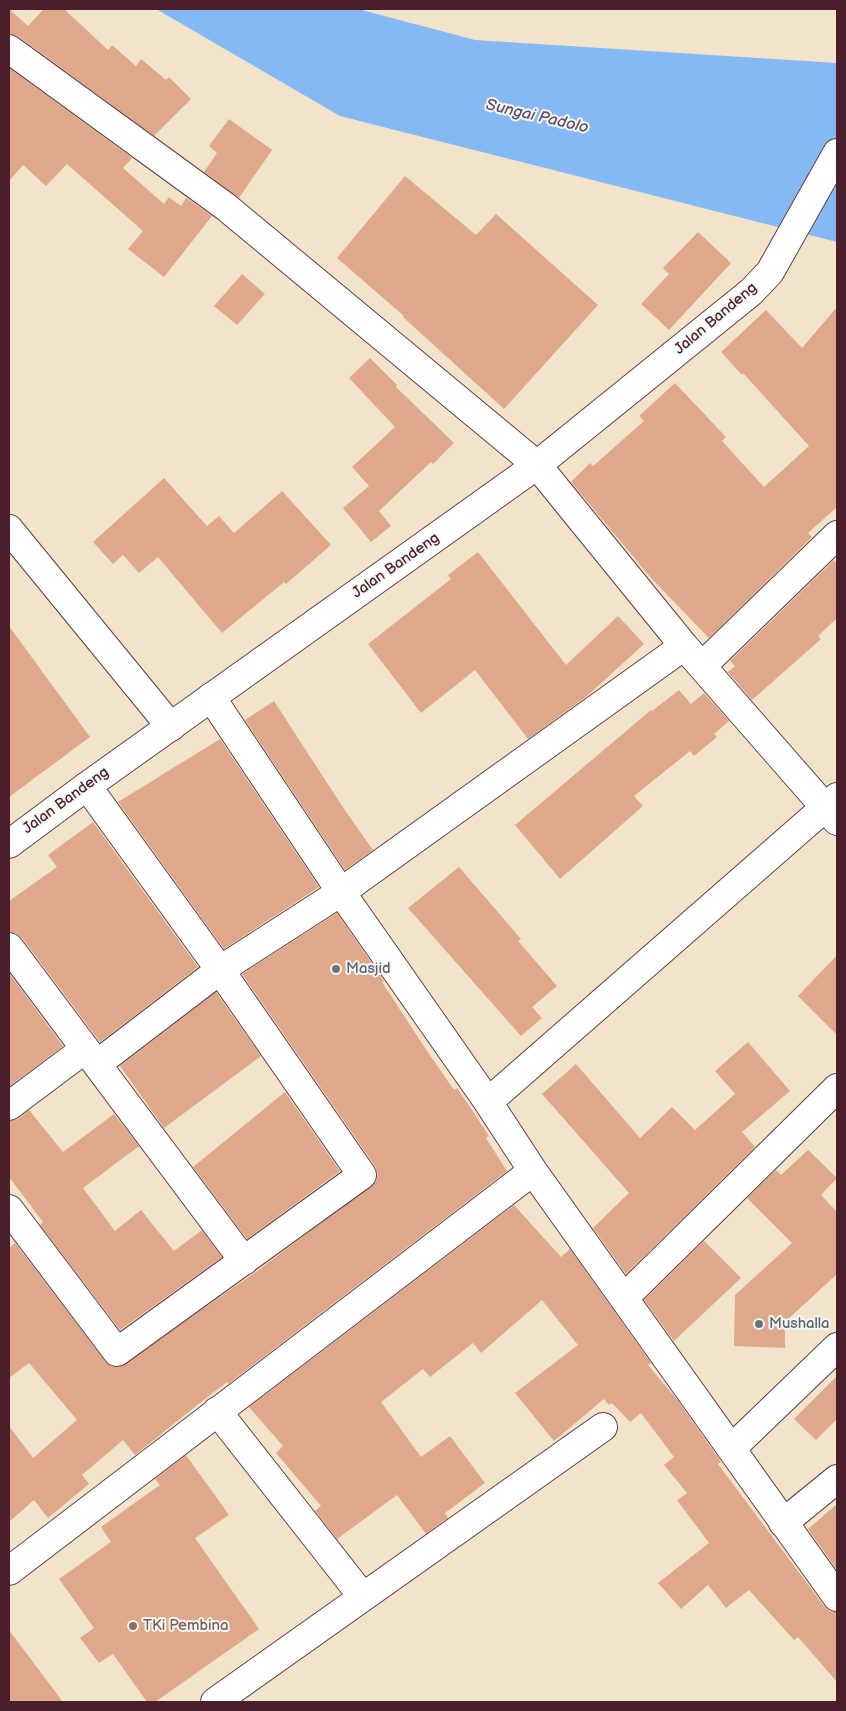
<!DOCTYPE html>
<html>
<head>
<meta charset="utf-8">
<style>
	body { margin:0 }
	#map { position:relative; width:846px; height:1711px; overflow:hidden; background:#f2e4cb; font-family:"Balsamiq Sans",sans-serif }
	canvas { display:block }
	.frame { position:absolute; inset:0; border:10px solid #4a1f2b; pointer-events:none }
</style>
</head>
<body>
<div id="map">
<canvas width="846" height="1711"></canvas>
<div class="frame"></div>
</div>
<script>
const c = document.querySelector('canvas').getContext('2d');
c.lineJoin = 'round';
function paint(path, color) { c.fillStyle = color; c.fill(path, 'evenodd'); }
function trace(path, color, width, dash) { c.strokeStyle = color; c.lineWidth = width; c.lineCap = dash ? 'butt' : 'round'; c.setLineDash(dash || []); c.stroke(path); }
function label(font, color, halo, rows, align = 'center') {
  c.font = font + ' "Balsamiq Sans",sans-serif'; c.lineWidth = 4; c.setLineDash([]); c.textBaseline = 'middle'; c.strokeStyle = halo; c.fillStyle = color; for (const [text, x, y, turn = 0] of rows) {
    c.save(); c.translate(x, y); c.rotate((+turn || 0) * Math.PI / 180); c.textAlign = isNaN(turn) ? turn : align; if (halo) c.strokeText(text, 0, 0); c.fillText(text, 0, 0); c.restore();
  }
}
const water = new Path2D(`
	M156,9h202l117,31 362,23v179l-497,-126z`);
const building = new Path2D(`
	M9,9l19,17 16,-17h20l44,41 4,-5 24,21 5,-7 25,21 3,-3 22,22 -37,37 -136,-100 -9,-2z
	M9,68l123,90 -9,10 41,36 5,-7 12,9 5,-8 26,18 -48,61 -36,-28 15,-18 -76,-67 -21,22 -23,-21 -14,16z
	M229,119l43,31 -33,48 -35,-26 13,-19 -8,-7z
	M405,176l71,59 20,-21 102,91 -94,104 -101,-92 1,-1 -67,-58z
	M698,232l33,31 -62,67 -28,-26 28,-30 -6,-6z
	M242,274l23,20 -28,31 -23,-19z
	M837,307v200l-29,26 4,4 -103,101 -58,-60 -80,-96 19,-19 3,3 51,-45 -5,-5 36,-33 51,54 -4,4 42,46 45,-41 -66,-73 -1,2 -21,-23 45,-42 36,38z
	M370,358l27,27 -1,2 58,56 -21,21 -2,-2 -52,49 12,15 -20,16 -28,-34 26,-22 -17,-19 43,-40 -46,-49z
	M164,478l43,48 12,-10 15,17 48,-42 49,54 -45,39 -2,-2 -62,51 -64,-76 -19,16 -16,-18 -10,9 -20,-22z
	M478,552l88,113 52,-49 26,28 -57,52 -59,43 -53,-69 -54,43 -53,-69 83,-65 -3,-4z
	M834,560l3,3v55l-19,18 3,3 -69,61 -24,-28 7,-6 -5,-5z
	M9,626l81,111 -81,60z
	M679,690l12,14 13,-11 25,28 -15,13 3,3 -23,19 -4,-5 -56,45 9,10 -83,73 -45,-54 136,-115 1,1z
	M274,701l70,108 29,41 -28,20 -100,-150z
	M220,739l99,148 -95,62 -106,-147z
	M93,822l105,145 -98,75 -78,-104 -6,-5 -7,-1v-31l48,-34 -9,-12z
	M459,867l62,72 -3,2 39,45 -25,21 10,11 -21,18 -113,-128z
	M337,913l47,68 -2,1 45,69 27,39 3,-2 17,25 15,23 -3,2 21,33 -279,213 -1,-2 -31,24 -61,49 -12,-15 -41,35 7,9 -41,34 -14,-18 -25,22v-96l24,32 44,-38 -48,-57 -20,15v-130l6,-5 90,118 6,5 8,1 134,-93 123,-92 2,-8 -3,-8 -133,-192z
	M837,955v80l-39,-39z
	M9,973l54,73 -54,41z
	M216,992l45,64 -97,72 -44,-62z
	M748,1042l42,49 -48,41 13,15 -129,127 -33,-46 36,-35 -87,-99 34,-30 64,74 32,-31 23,23 40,-36 -20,-23z
	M285,1092l55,79 -93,68 -54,-72z
	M29,1110l34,42 51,-38 25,32 -56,42 32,43 26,-21 33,41 28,-21 20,27 -102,73 -80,-105 3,-3 -34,-45v-56l9,-2z
	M808,1150l29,28 -16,17 16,17v62l-52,48v26l-51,-2 1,-51 57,-52 -45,-45 29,-28 5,5z
	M514,1205l47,52 9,-8 81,114 -3,2 30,36 43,61 -3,2 106,142 6,5 7,1v70l-39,-45 -4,3 -45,-50 -23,18 -18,-23 -27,24 -23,-26 51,-40 -32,-43 10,-7 -23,-28 10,-8 -33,-44 -11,9 -18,-19 -3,2 -5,-6 -50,42 -39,-48 63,-48 -36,-45 -61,53 -8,-10 -43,34 -7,-8 -42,33 40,55 29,-21 35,47 -40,30 3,5 -22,16 -29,-39 -60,44 -22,-28 6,-5 -45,-53 7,-7 -34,-39z
	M704,1241l37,37 -67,63 -30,-41z
	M837,1376v43l-21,21 -22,-21z
	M186,1455l43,60 -34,23 64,91 -104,73h-8l-34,-48 -14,9 -19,-25 14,-10 -35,-49 52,-37 -10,-15 59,-42 -5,-6z
	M837,1504v66l-29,-41z
	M9,1630l54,72h-54z`);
const street = new Path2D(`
	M9,49l217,158 311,258 147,181 153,175
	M9,529l162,198
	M702,666l135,-131
	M211,697l130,195 147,210 45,69 304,426
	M9,947l235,314
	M97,1064l123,-94 121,-78 343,-246
	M488,1102l349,-305
	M9,1106l76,-57
	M9,1209l108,143 245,-177 -142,-205 -133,-184
	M624,1298l213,-210
	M217,1411l146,186
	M731,1449l106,-102
	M783,1523l54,-44
	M9,1571l524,-400
	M215,1702l388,-275`);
const secondary = new Path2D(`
	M9,844l78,-58 450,-321 214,-173 19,-20 67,-119`);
const markers = [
	[336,969,5,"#6b7280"],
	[759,1324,5,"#6b7280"],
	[133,1626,5,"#8d6e63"]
];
const streetNames = [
	["Jalan Bandeng",716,319,-40],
	["Jalan Bandeng",396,566,-35],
	["Jalan Bandeng",66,801,-36]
];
const worshipNames = [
	["Masjid",346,969],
	["Mushalla",769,1324]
];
const educationNames = [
	["TKi Pembina",143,1626]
];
const waterNames = [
	["Sungai Padolo",537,117,13]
];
paint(water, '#85b9f3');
paint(building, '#dfa88a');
trace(street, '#633d43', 30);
trace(secondary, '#633d43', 30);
trace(street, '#fff', 28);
trace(secondary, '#fff', 28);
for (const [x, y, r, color] of markers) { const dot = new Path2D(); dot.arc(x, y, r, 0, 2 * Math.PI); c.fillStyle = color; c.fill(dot); trace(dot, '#f6f6f2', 2); }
label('15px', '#4a1f2b', '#f6f6f2', streetNames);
label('15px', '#5b616d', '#f6f6f2', worshipNames, 'left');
label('15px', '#785e54', '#f6f6f2', educationNames, 'left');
label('italic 16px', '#5c4d67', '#f6f6f2', waterNames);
</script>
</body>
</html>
